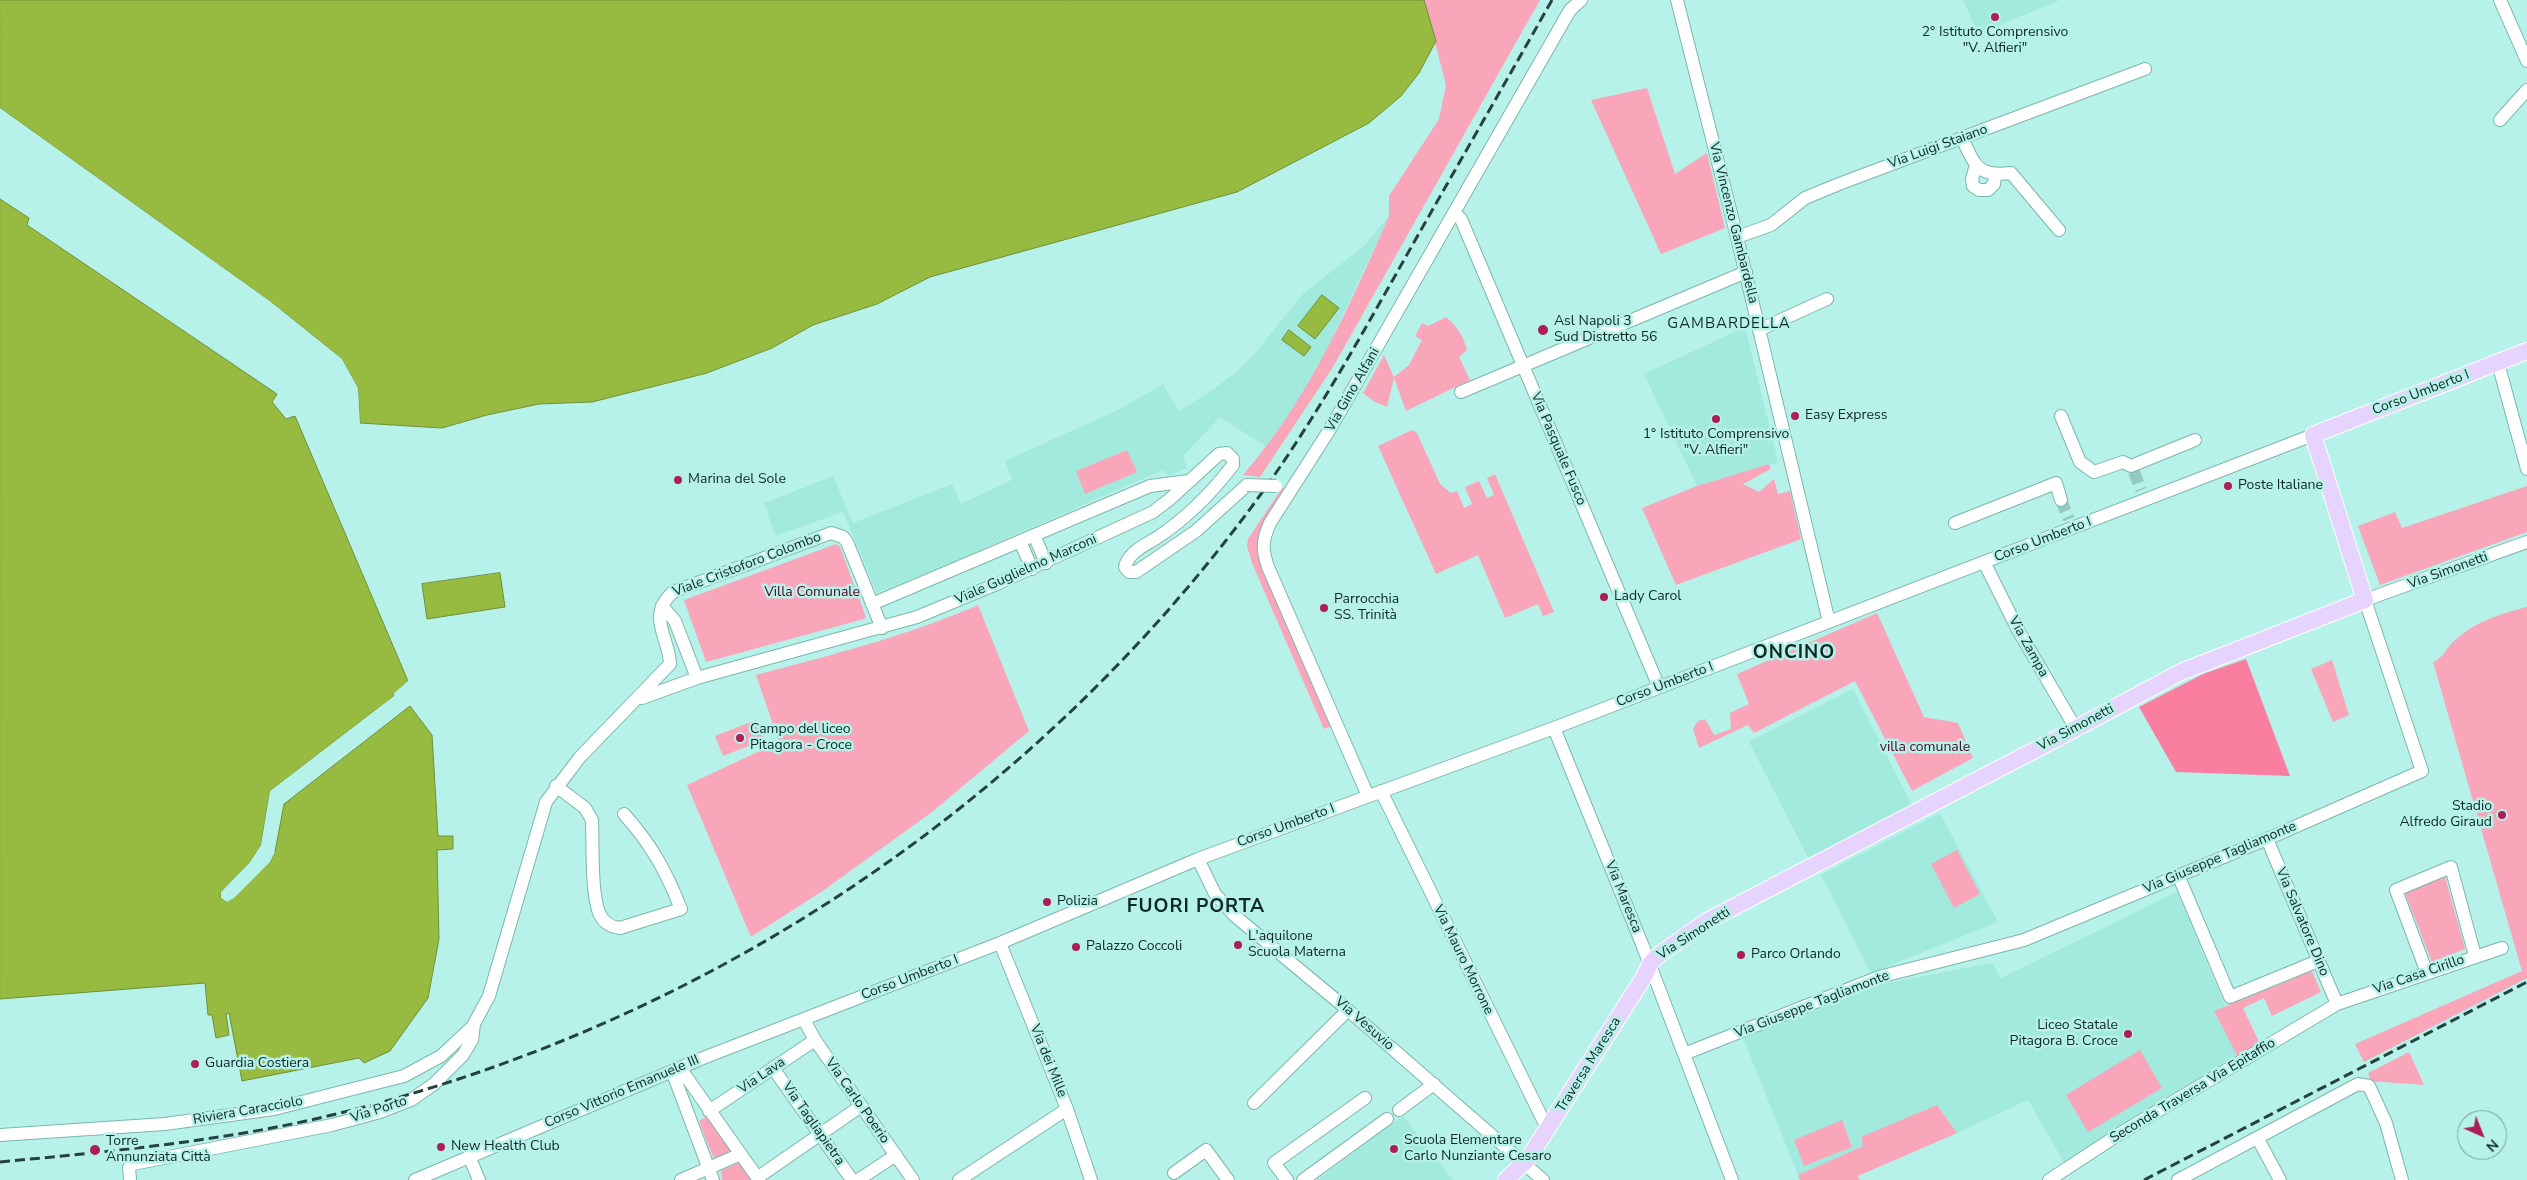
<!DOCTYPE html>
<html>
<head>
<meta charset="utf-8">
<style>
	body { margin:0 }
	#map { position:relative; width:2527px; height:1180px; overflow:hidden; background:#b6f2e9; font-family:"Nunito Sans",sans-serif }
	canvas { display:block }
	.north { position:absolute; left:2457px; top:1110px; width:50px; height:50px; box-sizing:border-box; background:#b6f2e9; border:1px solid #73a19a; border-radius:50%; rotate:136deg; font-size:14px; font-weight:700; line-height:20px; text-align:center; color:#0f2824 }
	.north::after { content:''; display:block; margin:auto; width:18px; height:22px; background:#ad1d56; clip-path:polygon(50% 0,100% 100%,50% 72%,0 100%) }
</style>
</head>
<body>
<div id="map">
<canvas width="2527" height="1180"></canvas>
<div class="north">N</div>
</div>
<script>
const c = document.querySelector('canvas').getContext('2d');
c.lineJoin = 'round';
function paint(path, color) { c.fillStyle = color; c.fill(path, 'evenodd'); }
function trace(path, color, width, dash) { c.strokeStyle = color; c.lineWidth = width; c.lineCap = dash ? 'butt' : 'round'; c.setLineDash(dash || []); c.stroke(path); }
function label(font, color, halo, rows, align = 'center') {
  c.font = font + ' "Nunito Sans",sans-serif'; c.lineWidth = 5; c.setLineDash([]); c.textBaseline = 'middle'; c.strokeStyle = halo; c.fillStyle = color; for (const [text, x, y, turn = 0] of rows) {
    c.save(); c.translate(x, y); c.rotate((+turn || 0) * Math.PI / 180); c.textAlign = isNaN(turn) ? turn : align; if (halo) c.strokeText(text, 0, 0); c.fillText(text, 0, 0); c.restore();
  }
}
const built = new Path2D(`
	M1963,0h97l-82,34z
	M1389,216l-73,157 -49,74 -47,-30 -37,39 4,12 -18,8 -6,-6 -215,94 -71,29 -34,-81 -68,24 -11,-33 69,-27 20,47 99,-39 9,20 51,-24 -7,-19 113,-51 45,-26 16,27 26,-16 29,-21 23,-23 46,-57 62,-49z
	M1745,327l33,135 -81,24 -53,-112z
	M1853,689l62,123 -103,53 -63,-123z
	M1940,813l58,109 -127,51 -50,-98z
	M2177,892l48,114 -11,5 24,46 -173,107 -37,-64 -71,33 -20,-28 -76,33 2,8 -65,29 -55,-137 134,-53 115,-22 9,15z
	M1403,1116l50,64h-136l39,-29z`);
const green = new Path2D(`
	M1424,0h116l-207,367 -73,110 -17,-2c66,-76 106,-168 146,-259v-20l50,-77 7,-34z
	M1647,88l28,86 32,-21 18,75 -64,26 -70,-154z
	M1446,317c12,10 17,19 21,33l-8,7 11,23 -64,31 -12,-33 -7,29 -12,-5 -12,-9 21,-38 10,22 15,-12 13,-25 -7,-4 7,-13 6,3z
	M1412,430l5,3 23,51 11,9 6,-2 7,17 8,-4 -7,-17 14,-6 8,17 7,-3 -7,-17 8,-4 59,138 -11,4 -5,-12 -33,14 -27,-63 -42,19 -58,-128z
	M1127,450l10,22 -52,22 -9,-23z
	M1769,464l2,5 -28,15 16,8 15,-13 4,15 12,-3 11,48 -125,46 -34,-77 55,-22z
	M2527,486v46l-147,53 -22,-59 37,-14 7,16z
	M1282,488l10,4 -30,48 69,186 -7,3 -72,-166 -5,-17 1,-7z
	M836,544l4,3 26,70 -2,2 -158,43 -22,-62z
	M978,605l51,126 -97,81 -108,78 -73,47 -64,-152 92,-43 -23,-67c75,-20 151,-39 222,-70z
	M2527,607v371l-163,84 -9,-18 167,-73 -89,-309c9,-3 13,-13 19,-19 21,-21 48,-29 75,-36z
	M1877,613l47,104 34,6 15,35 -61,33 -57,-110 -101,52 -6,-8 -49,23 -6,-19 5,-8 7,-2 9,16 17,-6 -1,-16 19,-9 -12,-30z
	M2332,660l17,55 -16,7 -22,-53z
	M756,720l8,20 -41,16 -8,-20z
	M1957,850l23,44 -26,14 -23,-44z
	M2445,876l20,73 -33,13 -27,-69z
	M2312,971l9,21 -49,24 -8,-18 -21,10 17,36 -22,13 -24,-46z
	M2140,1050l22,38 -74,44 -22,-37z
	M2409,1052l15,33 -53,-4 -3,-8z
	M1937,1105l20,28 -99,43 2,4h-60l-2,-5 65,-29 -2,-9z
	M707,1117l24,32 -4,4 -13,6 -14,-35v-4z
	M1842,1120l10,27 -48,19 -10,-26z
	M738,1163l3,1 12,16h-31l-1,-9z`);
const forest = new Path2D(`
	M2246,659l44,117 -114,-4 -37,-65 64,-33z`);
const water = new Path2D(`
	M0,0h1424l12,41 -17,32 -18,23 -32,27 -132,69 -307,85 -53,27 -64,21 -41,23 -65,25 -115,29 -53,2 -52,11 -45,13 -82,-5 -2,-35 -16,-29 -71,-57 -271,-194z
	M0,199l29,19 -2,7 250,169 -5,8 14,17 9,-3 113,265 -14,12v3l-124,95 -9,54 -11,17 -29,30v6l6,4 43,-40 5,-10 9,-48 126,-98 22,29 6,101h15v13l-16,1 2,89 -11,59 -38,53 -26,12 -5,-5 -117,23 -13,-68 -3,1 3,21 -13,3 -4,-23h-4l-3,-32 -205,16z
	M1322,295l17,13 -24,31 -17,-13z
	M1289,330l22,17 -7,9 -22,-16z
	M500,573l5,34 -78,12 -5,-35z`);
const pier = new Path2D(`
	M0,108l271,194 71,57 16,29 2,35 -2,2 -2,-36 -16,-28 -71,-57 -269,-193z
	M408,681l2,2 -14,11v4l-123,94 -10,54 -11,18 -28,29v4l3,2 5,-3 36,-35 5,-9h2l-5,10 -36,36 -7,4 -6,-4v-6l29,-30 11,-17 9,-54 124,-95v-3z`);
const minorTunnel = new Path2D(`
	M2134,472l7,18
	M2061,500l8,19`);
const minor = new Path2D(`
	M1677,0l60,237 92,385
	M2500,0l27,61
	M2500,120l27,-30
	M1962,138c13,28 16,39 49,35l48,57
	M1976,165l-4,14 1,7 6,4h9l6,-6 1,-9
	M1454,213l7,6 198,468
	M1737,237l34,-12 34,-27 34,-14 306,-115
	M1759,330l68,-31
	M2498,363l29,106
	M1461,392l285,-120
	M2061,416l19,46 14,10 29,-10 8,4 64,-26
	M1955,523l101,-40 5,17
	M1034,535l12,28
	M1020,541l12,28
	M1984,562l34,68 58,99
	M872,604l278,-118 39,-5
	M662,606l13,15 22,57
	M642,698l55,-20 220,-61 82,-34 154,-71 17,-13 49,-45 8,-1 6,6v6c-23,30 -47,54 -78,74 -12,7 -27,14 -30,28l4,5h7l60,-41 51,-46
	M1554,728l88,216 90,236
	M556,786l29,22 7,12c1,25 -1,71 7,93 4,9 12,14 21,15l61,-19c-15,-38 -30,-65 -57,-95
	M1381,791l164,333 5,3
	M1368,796l-100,-229c-6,-18 -6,-26 2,-44l60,-94 240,-419 11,-10
	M2267,839l70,165
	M1198,859l17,35 20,22 113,94 195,170
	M2178,875l52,122 88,-36
	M1000,943l67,166 24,71
	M2427,973l-31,-83 55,-23 24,89
	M804,1020l11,20 98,140
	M1684,1054l195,-77 145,-37 243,-101 155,-68 -57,-171 162,-58
	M680,1068l79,112
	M773,1068l79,112
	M672,1071l41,109
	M1254,1103l94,-93
	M1399,1110l35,-26
	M709,1111l106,-71
	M0,1135l165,-11 109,-15 130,-33 37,-20 33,-31
	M2258,1139l22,41
	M469,1156l10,24
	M1174,1173l32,-23 22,30
	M757,1178l104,-72
	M130,1180l-1,-12 4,-4 199,-39 48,-13 31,-12 23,-16 29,-29 9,-15 2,-16 15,-28 57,-194 34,-45 90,-93c-1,-27 -24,-48 3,-72l158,-59 12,4 4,5 35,86
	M415,1180l288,-122 297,-115 198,-84 356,-131 759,-293
	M681,1180l60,-26
	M858,1180l38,-25
	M959,1180l108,-71
	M1287,1180l-13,-17 91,-65
	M1303,1180l84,-61
	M2049,1180l72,-47 216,-129 165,-56
	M2178,1180l180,-96 11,2 17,37 16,57`);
const major = new Path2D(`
	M1506,1180l22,-21 116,-182 6,-13 6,-7 51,-36 351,-183 123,-66 184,-72 -52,-165 214,-84`);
const rail = new Path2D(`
	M0,1162c103,-10 205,-19 306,-41 378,-84 717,-305 947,-616 57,-77 104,-162 151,-245 49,-87 99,-173 148,-260
	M2144,1180l383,-198`);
const minorBridge = new Path2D(`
	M1247,485l29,1`);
const markers = [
	[1995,17,5,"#ad1d56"],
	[1543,330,6,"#ad1d56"],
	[1795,416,5,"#ad1d56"],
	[1716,419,5,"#ad1d56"],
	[678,480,5,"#ad1d56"],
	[2228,486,5,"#ad1d56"],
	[1604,597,5,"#ad1d56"],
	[1324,608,5,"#ad1d56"],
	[740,738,5,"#ad1d56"],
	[2502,815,5,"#ad1d56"],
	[1047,902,5,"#ad1d56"],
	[1238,945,5,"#ad1d56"],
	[1076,947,5,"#ad1d56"],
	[1741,955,5,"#ad1d56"],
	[2128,1034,5,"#ad1d56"],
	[195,1064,5,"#ad1d56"],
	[441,1147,5,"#ad1d56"],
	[1394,1149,5,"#ad1d56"],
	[95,1150,6,"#ad1d56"]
];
const poiNames = [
	["2° Istituto Comprensivo",1995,33,"center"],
	["\"V. Alfieri\"",1995,49,"center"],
	["Asl Napoli 3",1554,322],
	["Sud Distretto 56",1554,338],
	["Easy Express",1805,416],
	["1° Istituto Comprensivo",1716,435,"center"],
	["\"V. Alfieri\"",1716,451,"center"],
	["Marina del Sole",688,480],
	["Poste Italiane",2238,486],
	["Lady Carol",1614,597],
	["Parrocchia",1334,600],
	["SS. Trinità",1334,616],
	["Campo del liceo",750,730],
	["Pitagora - Croce",750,746],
	["Stadio",2492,807,"right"],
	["Alfredo Giraud",2492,823,"right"],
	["Polizia",1057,902],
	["L'aquilone",1248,937],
	["Scuola Materna",1248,953],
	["Palazzo Coccoli",1086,947],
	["Parco Orlando",1751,955],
	["Liceo Statale",2118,1026,"right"],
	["Pitagora B. Croce",2118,1042,"right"],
	["Guardia Costiera",205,1064],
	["Scuola Elementare",1404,1141],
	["Carlo Nunziante Cesaro",1404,1157],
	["Torre",106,1142],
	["Annunziata Città",106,1158],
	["New Health Club",451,1147]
];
const streetNames = [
	["Via Luigi Staiano",1938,147,-20],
	["Via Vincenzo Gambardella",1733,223,76],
	["Via Gino Alfani",1353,390,-60],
	["Corso Umberto I",2421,393,-21],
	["Via Pasquale Fusco",1558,449,67],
	["Corso Umberto I",2043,540,-21],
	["Viale Cristoforo Colombo",747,565,-21],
	["Viale Guglielmo Marconi",1026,570,-24],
	["Via Simonetti",2448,571,-20],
	["Via Zampa",2028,647,61],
	["Corso Umberto I",1665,685,-21],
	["Via Simonetti",2076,728,-28],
	["Corso Umberto I",1286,826,-20],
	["Via Giuseppe Tagliamonte",2220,858,-23],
	["Via Maresca",1623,897,68],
	["Via Salvatore Dino",2302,922,67],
	["Via Simonetti",1694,934,-33],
	["Via Mauro Morrone",1463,960,64],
	["Via Casa Cirillo",2419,975,-19],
	["Corso Umberto I",910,978,-21],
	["Via Giuseppe Tagliamonte",1812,1005,-21],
	["Via Vesuvio",1364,1024,41],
	["Via dei Mille",1048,1061,68],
	["Traversa Maresca",1589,1065,-58],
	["Via Lava",762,1076,-34],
	["Seconda Traversa Via Epitaffio",2193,1091,-31],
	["Corso Vittorio Emanuele III",622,1092,-23],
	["Via Carlo Poerio",857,1101,55],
	["Via Porto",379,1110,-18],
	["Riviera Caracciolo",248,1111,-10],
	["Via Tagliapietra",813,1124,55]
];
const parkNames = [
	["Villa Comunale",812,593],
	["villa comunale",1925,748]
];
const neighbourhoodNames = [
	["GAMBARDELLA",1729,324]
];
const districtNames = [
	["ONCINO",1794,653],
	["FUORI PORTA",1196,907]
];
paint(built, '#a2e9de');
paint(green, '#faa6ba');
paint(forest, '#f97ea0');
paint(water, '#97bb40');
trace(water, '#6e8f38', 1);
paint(pier, '#b6f2e9');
trace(minorTunnel, '#95cac2', 12, [12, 6]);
trace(minor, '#7cb6ad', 14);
trace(major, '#fff', 18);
trace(minor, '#fff', 12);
trace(major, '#e6d4fe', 16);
trace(rail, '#25433e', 3, [10, 5]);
trace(minorBridge, '#7cb6ad', 14, []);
trace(minorBridge, '#fff', 12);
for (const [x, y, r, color] of markers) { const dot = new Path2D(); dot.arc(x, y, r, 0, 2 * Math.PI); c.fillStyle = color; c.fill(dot); trace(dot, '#b6f2e9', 2); }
label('14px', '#0f2824', '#b6f2e9', poiNames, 'left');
label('14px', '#0f2824', '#b6f2e9', streetNames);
label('14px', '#510323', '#b6f2e9', parkNames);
c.letterSpacing = '1px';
label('15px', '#0f2824', '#b6f2e9', neighbourhoodNames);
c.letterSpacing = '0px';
c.letterSpacing = '1px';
label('bold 19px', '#0f2824', '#b6f2e9', districtNames);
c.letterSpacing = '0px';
</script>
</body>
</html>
